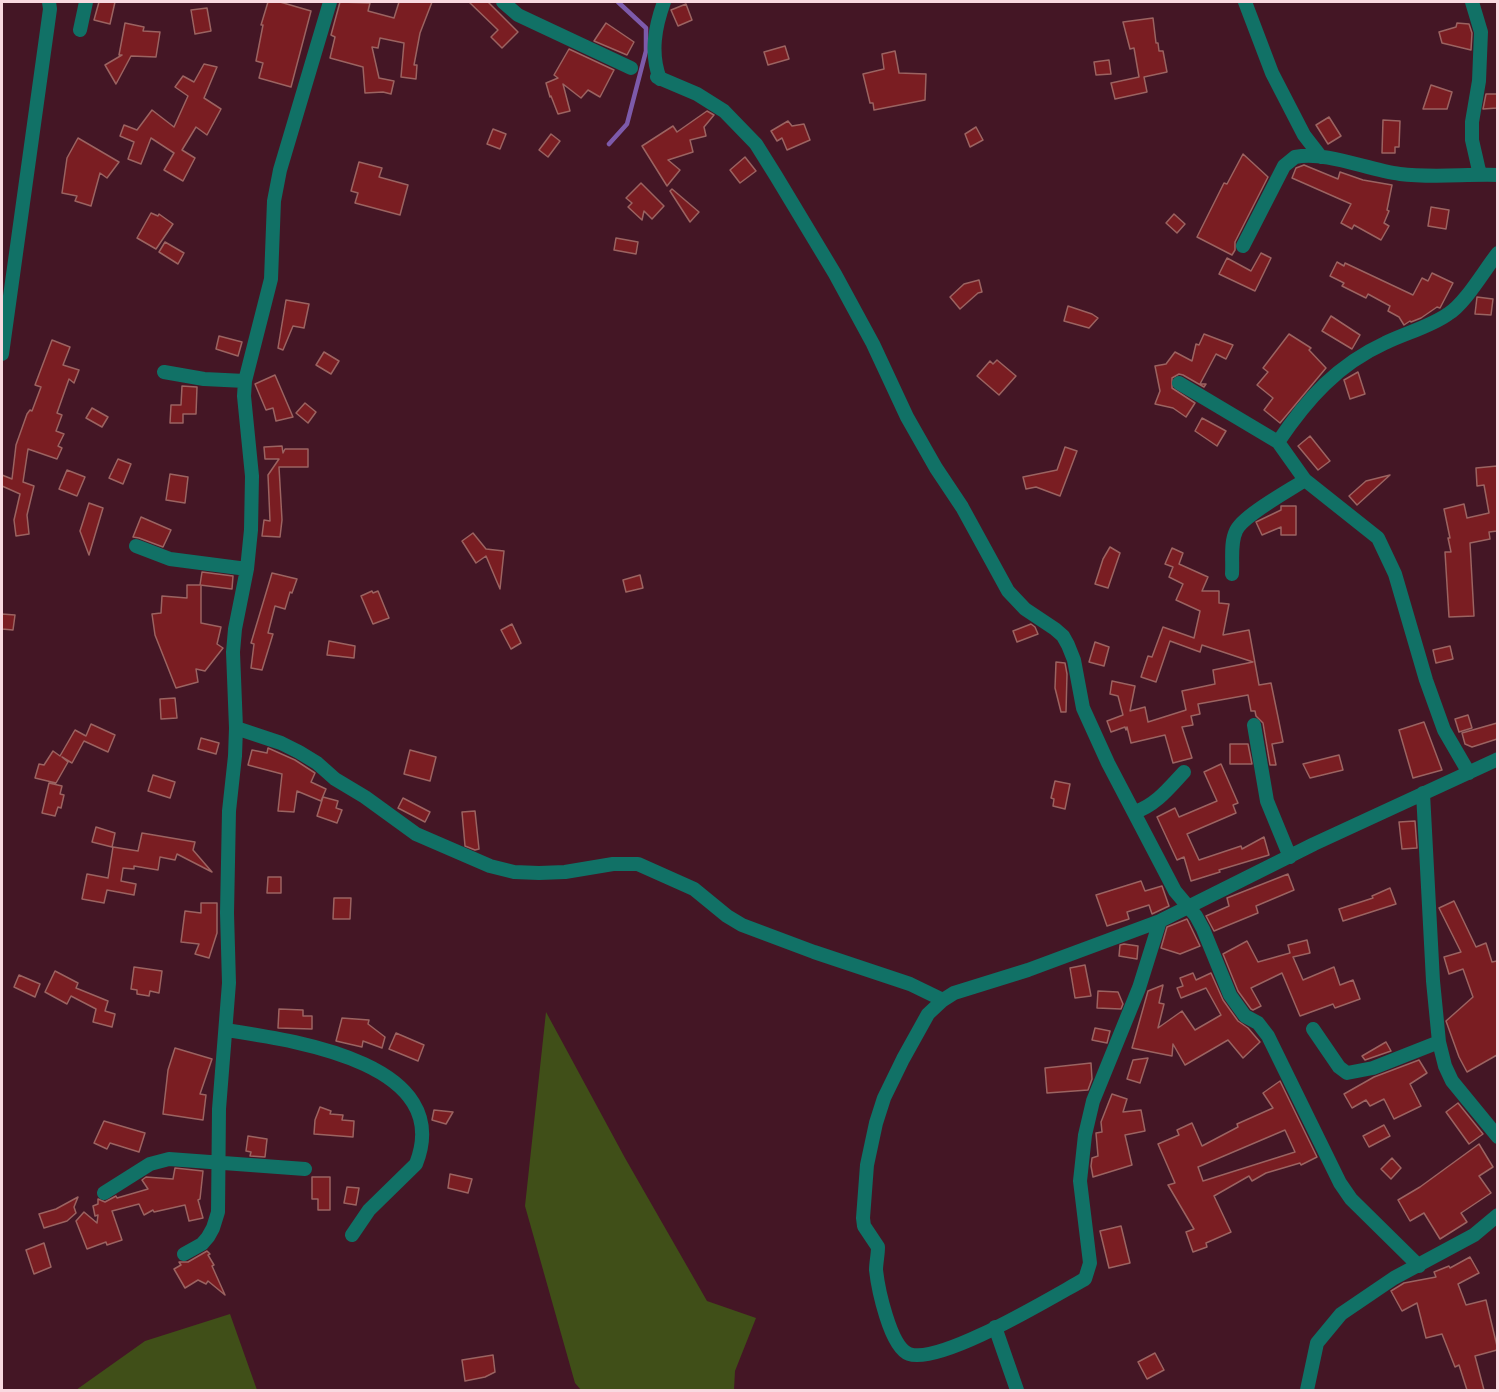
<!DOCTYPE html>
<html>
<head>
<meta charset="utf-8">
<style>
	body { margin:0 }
	#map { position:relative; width:1499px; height:1392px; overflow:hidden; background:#441625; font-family:Mulish,sans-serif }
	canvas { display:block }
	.frame { position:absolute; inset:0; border:3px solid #f9d9e0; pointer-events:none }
</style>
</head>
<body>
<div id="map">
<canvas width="1499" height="1392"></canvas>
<div class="frame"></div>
</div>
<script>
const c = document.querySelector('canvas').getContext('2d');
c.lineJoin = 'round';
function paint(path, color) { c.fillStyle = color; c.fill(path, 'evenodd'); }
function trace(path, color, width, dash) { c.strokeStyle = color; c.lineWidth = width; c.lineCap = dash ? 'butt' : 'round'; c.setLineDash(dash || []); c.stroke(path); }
const green = new Path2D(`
	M546,1012l79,146 82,143 49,17 -21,53 -1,19h-153l-6,-7 -50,-177z
	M230,1314l27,76h-181l69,-49z`);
const stream = new Path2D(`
	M609,144l18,-20 19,-73v-23l-28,-26`);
const building = new Path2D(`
	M99,2h16l-5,22 -16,-4z
	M268,2h12l31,9 -20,76 -32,-9 4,-15 -7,-2 7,-36h-2z
	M340,2l30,1 -2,8 26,7 5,-16h33l-12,31 -6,32h3l-1,14 -15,-2 3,-34 -24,-5 -2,10 -6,-1 7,31 15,3 -3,13 -8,-2 -18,1 -2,-26 -33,-9 5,-21 -4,-2z
	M469,2h19l30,30 -16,16 -11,-11 7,-7z
	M686,4l6,16 -14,6 -7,-16z
	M207,8l4,23 -16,3 -4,-24z
	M1153,18l3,25h2l1,8h4l4,21 -23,5 3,15 -32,7 -4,-16 28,-6 -5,-29 -4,1 -7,-27z
	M125,23l19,4 -1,4 17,1 -4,25 -25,-1 -15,28 -11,-19 17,-10h-3z
	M606,23l28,19 -7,13 -33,-14z
	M1457,23l12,1 3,9 -1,17 -29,-7 -3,-11 17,-5z
	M785,46l4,13 -21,6 -4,-13z
	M569,49l45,21 -14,27 -12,-7 -7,8 -18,-14 7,27 -12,3 -7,-18 -1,1 -4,-14 12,-5 -4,-3z
	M895,51l4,22 27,1 -1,26 -51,10 -1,-7h-3l-7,-29 21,-5 -2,-15z
	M1109,60l2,14 -15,1 -2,-13z
	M204,64l13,3 -13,31 17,11 -14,26 -11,-8 -14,23 13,8 -12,23 -19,-11 10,-17 -23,-15 -10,26 -13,-5 6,-17 -14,-6 4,-11 13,5 15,-20 22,17 14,-31 -13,-9 8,-11 11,6z
	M1431,85l21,7 -5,17h-24z
	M1486,94h11v14l-14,1z
	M707,111l7,4 -10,12 2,9 -16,4 3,12 -25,8 12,10 -13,16 -25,-40 31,-20 4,6z
	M1329,117l12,19 -13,8 -12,-19z
	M1383,120l17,1 -1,26h-4v6h-13z
	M788,121l4,5 12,-2 6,16 -23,10 -5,-12 -5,3 -6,-10z
	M976,127l7,13 -13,7 -5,-13z
	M493,129l13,5 -6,15 -13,-5z
	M551,134l9,7 -12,16 -9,-7z
	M78,138l41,24 -12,16 -7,-5 -9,33 -16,-5 2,-5 -15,-3 5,-35z
	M1243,154l25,23 -33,65v8l-3,5 -35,-18 27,-54 3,1z
	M745,157l11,14 -16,12 -10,-13z
	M359,162l23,6 -3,9 29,8 -8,30 -45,-12 3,-10 -7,-2z
	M1304,165l34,14 2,-7 23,8 29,5 -5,25 2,1 -5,12 5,3 -8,14 -27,-15 -2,4 -11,-6 10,-19 -59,-26 4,-10z
	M641,183l23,23 -12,13 -8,-8 -2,9 -14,-13 4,-4 -6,-5z
	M672,189l27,23 -9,10 -20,-31z
	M1431,207l18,3 -3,19 -18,-3z
	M151,213l7,3 1,-2 14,10 -17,25 -19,-11z
	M1174,214l11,10 -8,9 -11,-10z
	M616,238l22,4 -2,12 -22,-4z
	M165,242l19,11 -6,11 -19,-12z
	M1261,253l10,5 -16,33 -36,-17 8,-16 24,13z
	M1337,262l7,4 1,-3 68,32 9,-17 6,3 4,-8 21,10 -13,25 -3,-1 -16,11 -10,4 -1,-1 -6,4 -5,-8 -11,-6 2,-5 -22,-12 -2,4 -24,-12 2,-3 -14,-7z
	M979,280l3,12 -4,1 -18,16 -10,-12 14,-13z
	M1477,297l16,2 -2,16 -16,-1z
	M286,300l23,4 -5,24 -11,-2 -10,24 -5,-2z
	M1068,306l24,8 6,4 -9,10 -25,-7z
	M1331,316l29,19 -8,14 -30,-18z
	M1204,334l29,11 -7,14 -10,-5 -16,30h6l-2,3 -21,-12 -4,-1 -7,4v10l23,15 -9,14 -13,-9 -18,-4 5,-13 -5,-25 11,-2 9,-12 17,9 4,-17 3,1z
	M1289,334l22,14 -2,2 17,18 -46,55 -16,-13 9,-12 -16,-13 11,-13 -5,-4z
	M219,336l23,6 -4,14 -22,-7z
	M52,340l18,7 -7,18 16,5 -5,13 -5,-4 -12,34 5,2 -6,16 8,3 -6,12 4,2 -5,11 -29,-10 -5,33 11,4 -7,29 2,19 -13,2 -2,-16 6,-26 -18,-8v-11l10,4 4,-34 11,-31 3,-4 2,1 9,-24 -6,-2z
	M324,352l15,9 -8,13 -15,-9z
	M997,360l19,16 -17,19 -22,-19 13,-15 3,3z
	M1358,372l7,22 -15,5 -6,-19z
	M275,375l18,42 -17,4 -3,-13 -7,2 -11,-26z
	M182,386l15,1 -1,27h-13v9h-13l1,-18h10z
	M305,403l11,9 -8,11 -12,-10z
	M92,408l16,9 -6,10 -16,-9z
	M1202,418l24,13 -9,15 -22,-15z
	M1310,436l20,25 -12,9 -20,-24z
	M282,446l1,7 2,-4h23v18h-29l3,53 -2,17 -18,-1 2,-16 6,1 -2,-46 11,-16h-14l-1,-12z
	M1065,447l12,4 -17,45 -24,-9 -10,2 -3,-12 34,-7z
	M118,459l13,5 -8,20 -14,-6z
	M1497,466v65l-8,1 1,7 -20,4 4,73 -25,1 -4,-65h6l-3,-14h2l-6,-29 20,-5 3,14 22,-5 -5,-28 -7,1 -1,-18z
	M67,470l18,7 -8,19 -18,-7z
	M170,474l18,3 -3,26 -19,-3z
	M1390,475l-33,30 -8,-9 17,-15z
	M89,503l14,5 -14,47 -9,-24z
	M1281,506h15v29h-15v-8l-19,8 -6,-13 25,-12z
	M141,517l30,13 -8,17 -24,-9 -6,-1z
	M473,533l13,16 18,2 -4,38 -14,-33 -10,7 -14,-22z
	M1110,547l10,6 -12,35 -13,-4 8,-25z
	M1172,548l11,5 -4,11 29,13 -6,14h17v12l10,1 -6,31 26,-5 10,55 12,-2 7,34 5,25 -11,2 4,21h-6l-7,-42 -7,-7 -1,-5h-4l-3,-16 -50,9 2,10 -9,2 2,9 -11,2 10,31 -19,5 -8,-28 -34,8 -4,-16 -1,3 -1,-3 -14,5 -4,-11 16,-6 -5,-19 -8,-2 2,-13 23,5 -5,25 15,-4 3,15 38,-12 -4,-19 33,-7 -2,-14 40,-8 -51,-17 -2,7 -30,-11 -14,41 -15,-5 7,-21 4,1 11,-30 31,11 6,-27 -24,-11 7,-16 -14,-7 4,-10 -8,-3z
	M202,572l31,4 -1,13 -32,-4z
	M272,573l25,6 -5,14 -2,-1 -5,17 -10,-3 -7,27 5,1 -11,36 -11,-2 3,-24 -3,-1z
	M640,575l3,13 -17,4 -3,-12z
	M187,585h14v38l20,4 -4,17 6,4 -18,23 -9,-2 2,13 -22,6 -21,-53 -3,-21 9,-1 1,-17 25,2z
	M372,591l1,2 5,-2 11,27 -16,6 -12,-28z
	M2,614l13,1 -2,15 -11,-1z
	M512,624l9,19 -10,6 -10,-19z
	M1031,624l4,3 3,7 -21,8 -4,-11z
	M329,641l26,5 -1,12 -27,-3z
	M1095,642l14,5 -5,19 -15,-4z
	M1450,646l3,13 -17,4 -3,-13z
	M1056,662l9,1 2,11 -1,38h-5l-6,-24z
	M175,698l2,20 -16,1 -1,-20z
	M1468,715l4,13 -13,4 -4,-13z
	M1424,722l18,48 -29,8 -14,-48z
	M1497,723v16l-25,8 -7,-3 -3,-11z
	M91,724l24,11 -7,17 -24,-11 -12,22 -10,-6 6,5 -12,21 -21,-5 4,-14 5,1 9,-14 7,5 15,-26 11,6z
	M201,738l18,5 -3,11 -18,-5z
	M1230,744h18l4,20h-22z
	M268,748l27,12 20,13 -4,9 15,7 -5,12 -24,-10 -3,21 -16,-1 4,-37 -34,-9 4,-15 15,3z
	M410,750l26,7 -6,24 -26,-7z
	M1339,755l4,15 -33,8 -7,-14z
	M1221,764l17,39 -5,2 3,8 -49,21 12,26 42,-14 1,3 22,-12 5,18 -50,15 1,2 -29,9 -7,-24 -7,3 -20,-43 18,-9 4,9 38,-16 -13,-29z
	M153,775l22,7 -5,16 -22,-7z
	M1055,781l15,3 -5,25 -12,-3 1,-7 -3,-1z
	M49,783l13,3 -2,8 4,1 -3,13 -3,-1 -3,9 -13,-3z
	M323,797l15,4 -2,7 6,2 -5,13 -20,-7z
	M403,798l27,14 -5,10 -27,-14z
	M475,811l4,38 -4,1 -10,-4 -3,-34z
	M1415,821l2,27 -15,1 -3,-27z
	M96,827l19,6 -3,14 -20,-5z
	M142,833l53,9 -2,8 19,22 -35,-18 -2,6 -15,-3 -2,13 -24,-4v3l-11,-1 -2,13 15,3 -2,11 -27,-5 -3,13 -22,-4 5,-25 21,4 5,-31 25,4z
	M1288,874l6,16 -38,16 2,7 -44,18 -8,-15 23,-10 -2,-8z
	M268,877h13v16h-14z
	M1141,881l4,10 17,-5 7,20 -17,8 -3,-9 -22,7 2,7 -22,7 -11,-31z
	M1390,888l6,16 -53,17 -4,-12 34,-11 -1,-2z
	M334,898h17l-1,21h-17z
	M1454,901l22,46 10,-4 6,19 5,-1v94l-30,17 -8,-15 -13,-36 27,-24 -10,-28 -14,5 -5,-17 17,-5 -22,-44z
	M201,903h16v30l-8,25 -14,-4 4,-10 -18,-2 4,-31 16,2z
	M1187,919l13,27 -20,8 -19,-6 6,-21z
	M1307,940l3,13 -17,4 10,23 31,-13 6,18 13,-5 7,19 -25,9 -2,-4 -33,12 -18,-43 -31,15 10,18 -8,4 -2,-1 -13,-18 -15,-37 24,-13 11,21 32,-9 -2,-8z
	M1124,944l14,2 -1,13 -18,-3 1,-11z
	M1085,965l6,31 -16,2 -5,-30z
	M134,967l28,4 -3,22 -9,-2 -1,5 -12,-2v-4l-6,-1z
	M55,971l23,12 -2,5 32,13 -3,10 10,3 -3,13 -19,-5 3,-13 -25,-13 -4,8 -22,-12z
	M1193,973l3,7 15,-7 12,27 15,21 10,7 12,14 -17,16 -15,-18 -43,25 -12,-21 -1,12 -40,-8 16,-57 15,-6 -4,18 5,1 -6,24 24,-17 13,19 26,-15 -15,-27 -25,10 -4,-10 6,-2 -3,-8z
	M19,975l21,9 -5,13 -21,-10z
	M1098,991l20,1 5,12 -2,5 -24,-1z
	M279,1009l24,1v6h9v13l-34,-1z
	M342,1018l27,2 -1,4 17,13 -3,11 -19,-7 -1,6 -26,-6z
	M1095,1028l15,3 -3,12 -15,-3z
	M396,1033l28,12 -6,16 -29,-12z
	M1386,1042l5,9 -26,9 -3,-4z
	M175,1048l37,11 -12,35 6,1 -3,25 -40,-6 5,-44z
	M1148,1058l-8,25 -13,-4 6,-19z
	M1419,1060l8,13 -17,11 11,22 -27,13 -10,-20 -14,7 -4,-6 -14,8 -8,-14 30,-17z
	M1091,1063l1,16 -4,11 -41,3 -2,-25z
	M1280,1081l37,76 -16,8 -1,-2 -34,10 -14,8 -3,-5 -35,20 17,36 -25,11 1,4 -14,5 -7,-20 8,-3 -26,-44 7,-2 -17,-39 21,-9 -2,-5 15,-7 10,23 36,-19 -1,-3 36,-16 -10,-15zM1285,1130l10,22 -92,29 -5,-14z
	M1112,1094l15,5 -4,13 18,-2 4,21 -20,4 7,30 -39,12 -2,-11 1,-8 6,-2 -2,-23 6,-1 -1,-10z
	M1458,1103l25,31 -14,10 -23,-32z
	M320,1107l11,4 -1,3 13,1 -1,5 12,1 -1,16 -39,-3 1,-14z
	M434,1110l19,2 -7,12 -14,-4z
	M104,1121l41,12 -6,19 -29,-9 -3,6 -13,-6z
	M1384,1125l6,11 -21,11 -6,-11z
	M248,1136l19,3 -2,18 -15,-1 1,-4 -5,-1z
	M1479,1144l14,23 -14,9 12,17 -30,20 6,9 -27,17 -16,-26 -14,8 -12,-21 22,-13z
	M1392,1158l9,10 -10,11 -10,-10z
	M175,1168l28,3 -3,28 -2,1 5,18 -14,3 -4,-16 -31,7 -1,-2 -9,5 -5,-11 -27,7 10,29 -15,5 -1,-3 -19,7 -11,-28 8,-9 13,11 1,-8 -3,1 -2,-10 5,-2v-5l7,3 11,-6 1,2 31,-9 -6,-9 4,-3 27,2z
	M450,1174l22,5 -4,14 -20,-5z
	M312,1177h18v33h-12v-11h-6z
	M347,1187l12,1 -3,17 -12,-2z
	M78,1197l-4,10 2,6 -9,8 -23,7 -5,-14 17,-5z
	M1121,1226l9,37 -21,5 -9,-37z
	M44,1243l7,24 -17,7 -8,-24z
	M207,1251l3,3 -2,1 6,10 -2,1 13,29 -17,-14 -2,3 -8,-4 -13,8 -11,-19 7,-4 -2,-3h9z
	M1470,1257l9,16 -21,11 8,21 20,-5 11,46v4l-22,6 9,34h-17l-8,-25 -4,2 -13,-33 -16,4 -9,-35 -15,8 -11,-20 13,-8 32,-6 -2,-5 15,-6 1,2z
	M1155,1353l9,17 -17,9 -9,-17z
	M493,1355l2,17 -10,5 -20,4 -3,-21z`);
const minor = new Path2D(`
	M503,2l15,13 113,53
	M1245,2l27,71 32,62 17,22
	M1472,2l9,30 -2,49 -7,41v18l8,35
	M80,30l6,-28
	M657,77l40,17 27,17 32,33 20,32 59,98 38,70 34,73 29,51 26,39 46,84 17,18 30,20 8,7 5,9 6,15 9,48 25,55 67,128 21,25 7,13 27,66 15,21 13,7 10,13 72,147 11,16 68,67
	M660,79c-10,-26 -5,-52 4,-77
	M1243,246l41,-80 11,-9c33,-6 72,13 105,17 32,4 65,0 98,1
	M2,354l48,-345 -1,-7
	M164,372l40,7 41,2
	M1179,383l99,59 27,38 73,58 17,36 31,106 18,50 25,43
	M1278,442c29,-43 59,-77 107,-99 20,-10 45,-16 63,-29 17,-10 37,-45 50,-61
	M136,546l34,13 77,10
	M1232,574c1,-13 -2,-31 4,-43 6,-15 54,-41 69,-51
	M1254,725l13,76 23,56
	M236,728l45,15 18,9 18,11 18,16 30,18 51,37 74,32 24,6 25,1 26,-1 48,-8h25l56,25 33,27 15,9 72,27 96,32 33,16
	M1423,793l10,188 6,61 6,24 7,15 46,56
	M1135,812c21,-7 34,-24 49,-40
	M1160,921l-132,49 -74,23 -11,7 -15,14 -25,45 -19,39 -8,25 -9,42 -4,53 1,8 14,21c0,8 -2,16 -2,23 2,18 14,77 33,84 32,11 143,-57 176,-75l5,-16 -10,-82 5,-46 8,-34 46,-113 21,-67 154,-77 184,-85
	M1313,1029l26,38 8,6 26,-5 66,-26
	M226,1030c65,10 230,32 190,134l-47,46 -17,25
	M104,1193l46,-29 19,-5 136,10
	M184,1254l18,-10 6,-7 5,-9 5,-16 1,-103 10,-126 -2,-70 2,-102 6,-55 1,-28 -3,-76 2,-23 12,-60 4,-39 1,-54 -8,-80 1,-15 26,-102 3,-78 6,-31 50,-168
	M995,1327l22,63
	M1307,1390l10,-47 24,-29 53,-36 80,-43 24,-20`);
paint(green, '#404f18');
trace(stream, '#7d5aaa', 4.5);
paint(building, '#7a1d22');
trace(building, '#9b6361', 1.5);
trace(minor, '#117166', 14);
</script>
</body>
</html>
